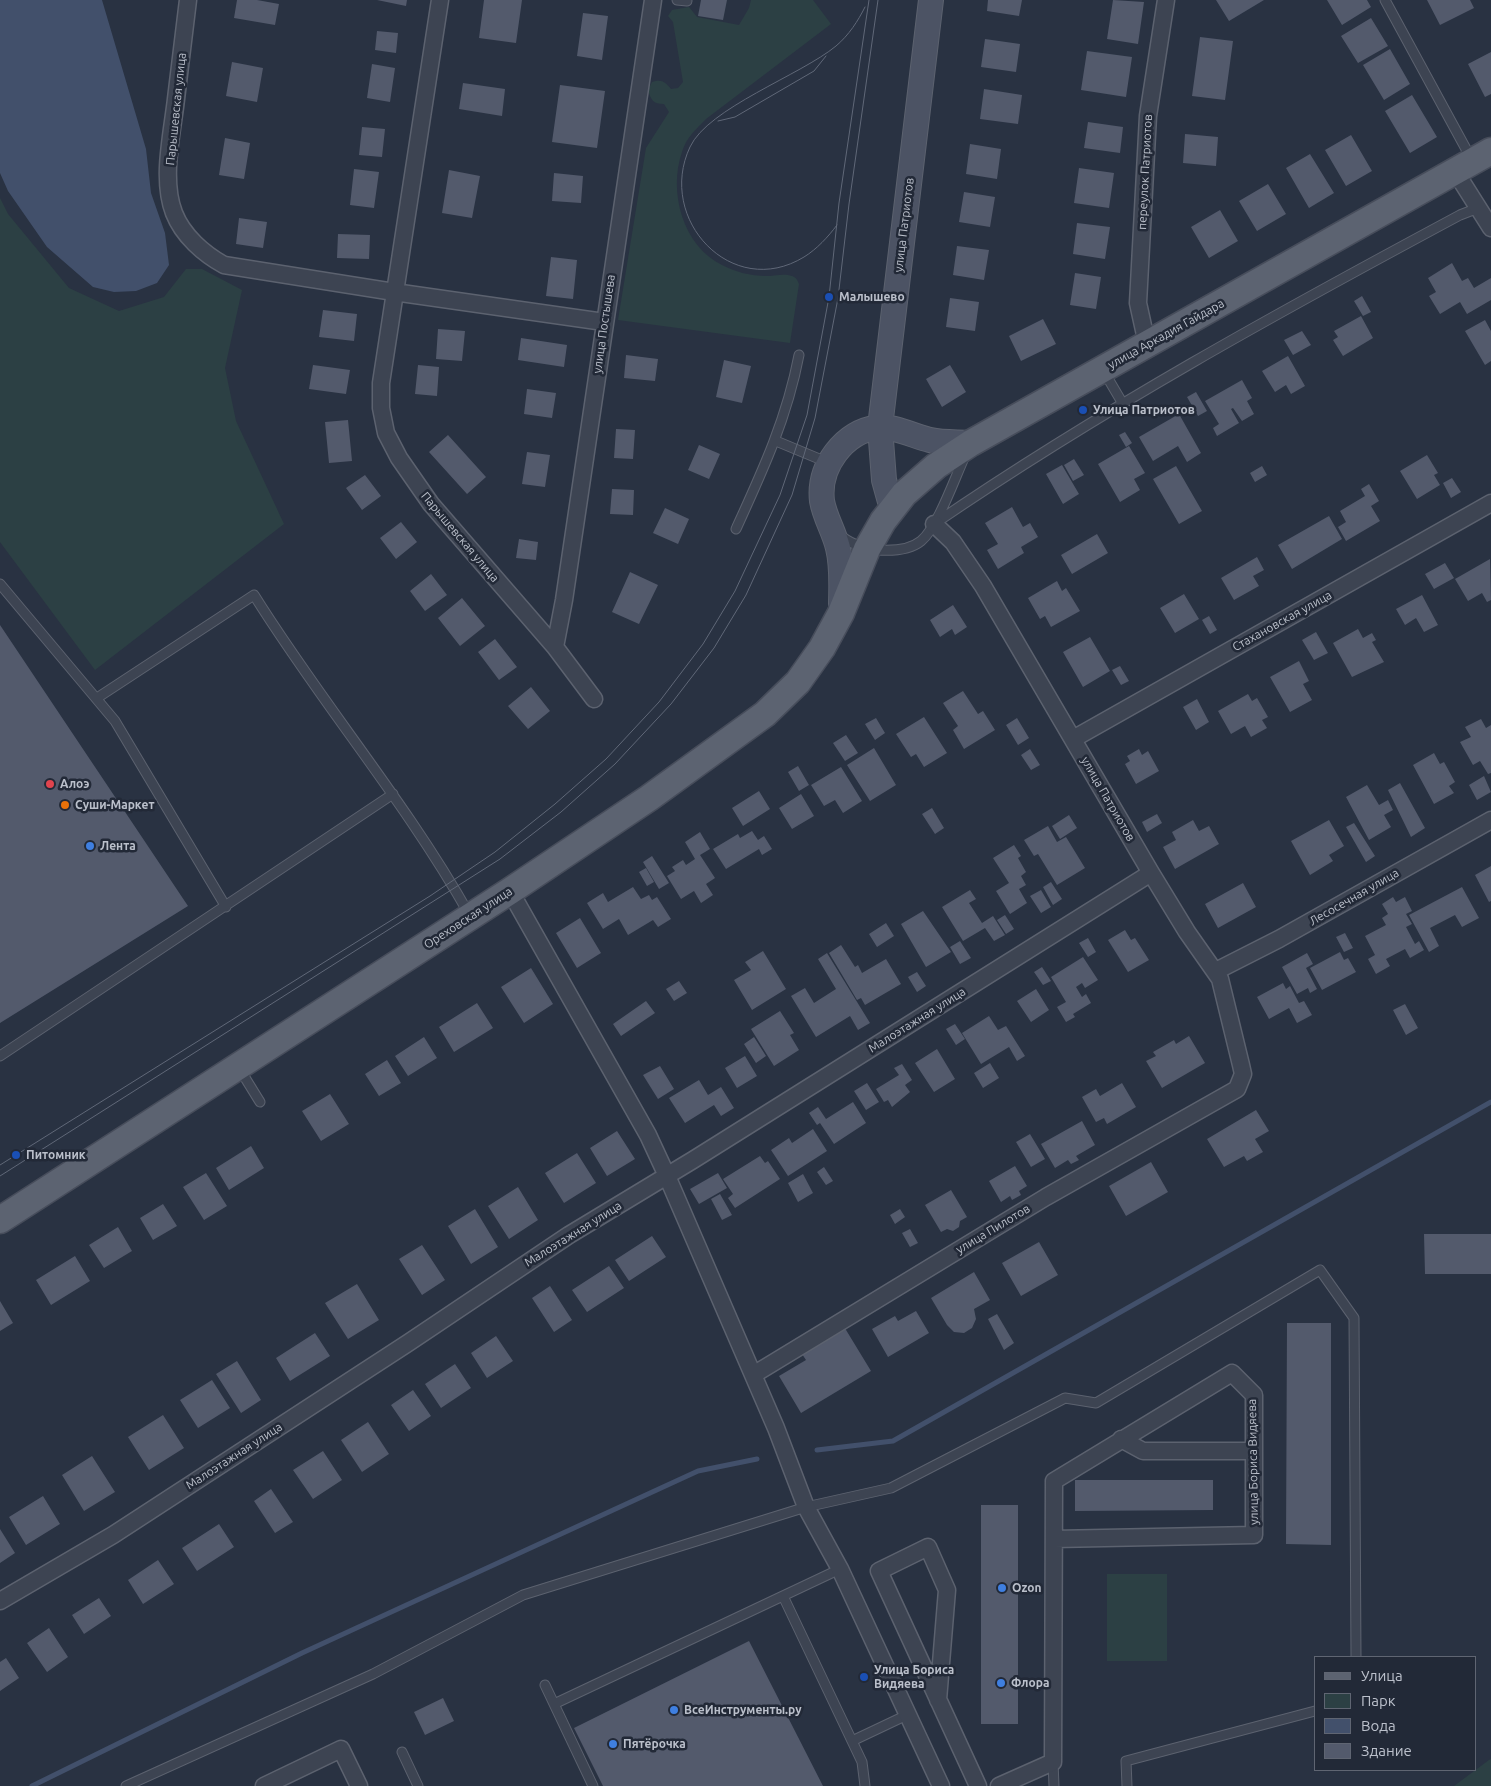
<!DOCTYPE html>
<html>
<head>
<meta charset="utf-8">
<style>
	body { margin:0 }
	#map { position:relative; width:1491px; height:1786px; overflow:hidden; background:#293242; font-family:Ubuntu,sans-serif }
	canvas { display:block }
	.legend { position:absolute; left:1314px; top:1656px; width:162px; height:115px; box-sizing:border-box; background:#222937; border:1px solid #5f6572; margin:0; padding:6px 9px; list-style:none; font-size:15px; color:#bbc0cb }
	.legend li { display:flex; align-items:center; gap:10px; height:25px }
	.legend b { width:25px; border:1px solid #5f6572 }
</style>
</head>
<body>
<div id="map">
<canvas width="1491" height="1786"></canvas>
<ul class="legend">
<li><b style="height:6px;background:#5c6371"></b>Улица</li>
<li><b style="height:14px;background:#2c4044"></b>Парк</li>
<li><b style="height:14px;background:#42506b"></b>Вода</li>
<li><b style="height:14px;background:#535a6c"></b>Здание</li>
</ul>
</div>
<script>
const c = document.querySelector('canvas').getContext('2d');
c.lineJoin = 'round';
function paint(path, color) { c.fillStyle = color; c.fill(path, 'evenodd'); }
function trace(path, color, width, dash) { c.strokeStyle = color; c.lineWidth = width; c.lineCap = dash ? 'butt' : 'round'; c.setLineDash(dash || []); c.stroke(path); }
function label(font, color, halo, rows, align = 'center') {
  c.font = font + ' Ubuntu,sans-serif'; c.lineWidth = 5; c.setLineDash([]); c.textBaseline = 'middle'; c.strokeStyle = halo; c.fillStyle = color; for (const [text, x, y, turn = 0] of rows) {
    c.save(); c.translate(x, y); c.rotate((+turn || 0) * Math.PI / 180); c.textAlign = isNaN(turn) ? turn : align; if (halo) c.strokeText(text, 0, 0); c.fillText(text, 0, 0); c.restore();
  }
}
const green = new Path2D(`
	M751,0h62l18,24 -125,95c-10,10 -20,19 -24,33 -14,40 1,94 40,113 14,7 28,11 44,11 8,0 18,-3 26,0 5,2 5,4 7,8l-9,59 -172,-23 28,-172 23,-36 -5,-8c-11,0 -13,-4 -16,-14l4,-8c10,-3 13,0 19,7l7,-1 5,-6 -10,-60 -5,-6 4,-6 17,-3 8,10 42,8 10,-17z
	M0,198l8,16 61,74 50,23 45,-14 22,-28h16l40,21 -17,78 11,53 48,103 -189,146 -95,-128z
	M1107,1574h60v87h-60z
	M1491,1759v27h-37l35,-26z`);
const water = new Path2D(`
	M0,0h102l44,149 5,44 14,40 4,32 -12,18 -21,8 -22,1 -21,-5 -46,-40 -39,-56 -8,-18z`);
const stream = new Path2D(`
	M817,1450l76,-9 598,-339
	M32,1786l270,-133 396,-182 59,-12`);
const building = new Path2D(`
	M237,0h20l22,4 -4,21 -41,-7z
	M377,0h30l-1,6z
	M484,0h38l-6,43 -37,-5z
	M701,0h26l-4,20 -25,-4z
	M988,0h34l-3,16 -32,-5z
	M1113,0l31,2 -6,42 -31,-5z
	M1216,0h48l-35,21z
	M1327,0h40l4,7 -29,18z
	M1427,0h43l4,8 -34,17z
	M583,13l25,3 -6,44 -25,-4z
	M1371,18l17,28 -30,17 -17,-27z
	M377,31l21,2 -2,20 -21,-3z
	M1200,37l33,4 -8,59 -33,-4z
	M985,39l35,5 -4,28 -35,-5z
	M1390,49l20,35 -26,16 -21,-35z
	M1087,51l45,6 -6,40 -45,-7z
	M1491,52v42l-6,3 -17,-33z
	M232,62l31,6 -6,34 -31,-6z
	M372,64l23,4 -5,34 -23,-4z
	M463,83l42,6 -3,27 -43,-7z
	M560,85l45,6 -8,57 -45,-6z
	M984,89l38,6 -4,29 -38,-5z
	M1412,95l25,42 -27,16 -25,-42z
	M1088,122l35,5 -3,26 -36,-5z
	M362,127l23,2 -3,28 -23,-2z
	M1185,134l33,3 -2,29 -33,-3z
	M1351,135l21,36 -26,15 -21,-36z
	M225,138l25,5 -6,36 -25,-4z
	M970,144l31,5 -4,30 -31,-5z
	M1310,154l24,39 -25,15 -23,-40z
	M1079,168l35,5 -5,35 -35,-5z
	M354,169l25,3 -5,36 -24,-3z
	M449,170l31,6 -8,42 -30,-5z
	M554,173l29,3 -2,27 -29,-2z
	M1268,184l18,30 -29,17 -18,-30z
	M964,192l31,5 -5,30 -31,-5z
	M1220,210l18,31 -29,17 -18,-31z
	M239,218l28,4 -4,26 -27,-4z
	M1077,223l33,4 -5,32 -32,-5z
	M338,234l32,1 -1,24 -32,-1z
	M957,246l32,4 -5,30 -31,-5z
	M551,257l26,3 -4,39 -27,-3z
	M1452,263l10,18 6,-3 6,10 17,-10v22l-24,14 -7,-12 -20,12 -11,-18 7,-4 -8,-14z
	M1075,273l26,4 -5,32 -26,-4z
	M1362,296l9,16 -8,4 -9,-15z
	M950,298l29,4 -4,29 -29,-4z
	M323,310l34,4 -3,27 -35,-4z
	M1361,316l12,22 -30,18 -10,-16 5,-3 -4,-6z
	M1043,319l13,25 -35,17 -12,-25z
	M1485,320l6,11v30l-6,4 -20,-34z
	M438,329l27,2 -3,30 -26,-2z
	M1302,331l9,14 -18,10 -9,-15z
	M521,338l46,7 -3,22 -46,-7z
	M626,355l32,4 -3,22 -31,-3z
	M1288,356l17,30 -14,8 -5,-9 -11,7 -13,-21z
	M724,360l27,6 -9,37 -26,-6z
	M313,365l37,5 -4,24 -37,-5z
	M418,365l21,2 -2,29 -22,-2z
	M950,365l16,27 -24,15 -16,-28z
	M1242,380l10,18 -5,3 7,13 -12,7 -9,-13 -2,1 8,14 -22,13 -4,-8 6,-4 -14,-23z
	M527,389l29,4 -4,25 -28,-4z
	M1196,392l11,19 -9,5 -11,-19z
	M1179,414l22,39 -14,9 -9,-16 -25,15 -14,-24z
	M348,420l4,41 -23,2 -4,-41z
	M616,429l19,1 -2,29 -19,-1z
	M1125,432l7,11 -6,4 -7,-12z
	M448,435l38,42 -19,17 -38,-42z
	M699,445l21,9 -11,25 -21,-9z
	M1129,446l16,27 -11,6 6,11 -20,12 -22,-38z
	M527,452l23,3 -5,32 -23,-3z
	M1427,455l11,18 -4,2 6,10 -23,14 -17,-28z
	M1074,459l10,16 -11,6 -9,-16z
	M1062,465l17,29 -16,10 -17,-30z
	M1176,466l26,45 -23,13 -26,-45z
	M1262,466l5,9 -12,7 -5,-9z
	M365,475l16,21 -19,14 -16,-22z
	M1452,478l9,14 -10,6 -8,-15z
	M1369,484l10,17 -8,5 9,15 -34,20 -8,-14 8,-5 -6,-11 25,-15 -4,-7z
	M612,489l22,1 -1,25 -23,-1z
	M1012,507l11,20 7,-4 8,14 -17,10 3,6 -26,16 -11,-19 11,-6 -13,-21z
	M665,508l24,11 -11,25 -25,-11z
	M1329,516l13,23 -50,30 -14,-24z
	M401,522l16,20 -21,17 -16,-21z
	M1097,534l11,19 -36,21 -11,-19z
	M519,539l19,3 -2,18 -20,-2z
	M1257,557l7,13 -11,6 6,10 -25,14 -13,-22z
	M1490,559l1,41 -4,2 -5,-9 -14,8 -13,-22z
	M1445,563l9,15 -20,11 -9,-15z
	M630,572l28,13 -19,39 -27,-12z
	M431,574l16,21 -22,16 -15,-20z
	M1057,581l5,10 4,-3 14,23 -29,16 -6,-11 -5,3 -12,-21z
	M1184,594l15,25 -24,14 -15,-25z
	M1422,595l16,30 -14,7 -8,-14 -11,7 -9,-16z
	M462,598l23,28 -25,20 -22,-28z
	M953,605l14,22 -12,8 -3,-6 -12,8 -10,-17z
	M1209,616l8,14 -7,4 -8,-14z
	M0,625l188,281 -188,117z
	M1358,629l5,9 9,-5 4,7 -4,2 12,20 -32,15 -19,-34z
	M1316,632l12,21 -14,7 -12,-20z
	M1090,637l20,34 -27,16 -20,-35z
	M495,639l22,28 -18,13 -21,-28z
	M1299,661l10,20 -6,3 9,16 -22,12 -20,-35z
	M1120,666l9,15 -8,4 -9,-15z
	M531,687l19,24 -22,18 -20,-23z
	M963,691l15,23 5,-3 12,19 -31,19 -11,-19 5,-4 -15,-23z
	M1248,694l4,7 5,-3 11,19 -6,3 5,8 -16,9 -6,-11 -14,8 -13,-23z
	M1197,699l12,23 -13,8 -13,-23z
	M924,717l23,36 -23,14 -8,-13 -5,3 -15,-23z
	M876,718l9,15 -10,7 -10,-16z
	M1017,718l12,20 -11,7 -12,-20z
	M1481,719l5,9 5,-3v48l-3,1 -8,-13 -7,4 -13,-23 11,-5 -6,-10z
	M846,735l12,18 -13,8 -12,-18z
	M874,748l22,37 -26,16 -23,-36z
	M1030,749l10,16 -9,5 -10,-15z
	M1139,749l3,6 6,-4 11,20 -23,13 -11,-20 5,-3 -3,-5z
	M1434,753l6,11 4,-2 11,20 -6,4 5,7 -20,11 -21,-39z
	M798,766l11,19 -10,6 -11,-19z
	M841,767l21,34 -19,12 -8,-13 -11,6 -13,-21z
	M1484,776l7,16 -14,8 -8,-15z
	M1400,783l25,45 -14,9 -23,-47z
	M1367,785l12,20 9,-5 5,10 -9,5 7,12 -22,13 -23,-43z
	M759,791l11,18 -27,17 -11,-18z
	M801,794l13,22 -22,13 -13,-21z
	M932,808l12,20 -9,6 -13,-20z
	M1157,814l5,9 -15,9 -5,-10z
	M1069,815l8,13 -17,11 -8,-13z
	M1193,820l6,11 10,-5 10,18 -44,25 -12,-22 13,-7 -4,-8z
	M1329,820l15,26 -15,9 4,6 -23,14 -19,-34z
	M1354,823l21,33 -9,6 -20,-35z
	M1048,826l9,16 9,-5 19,31 -28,17 -19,-31 -4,2 -10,-16z
	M752,831l6,9 6,-4 8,13 -10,6 -3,-6 -33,20 -13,-20 25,-15 2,4z
	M700,832l10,17 -10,6 15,23 -9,6 7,11 -12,8 -7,-12 -13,8 -14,-23 8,-5 -3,-4 11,-7 3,5 9,-6 -10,-17z
	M1014,845l7,11 -3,2 8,14 -5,4 5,9 -7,4 8,14 -17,11 -14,-23 13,-8 -16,-25z
	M652,856l17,27 -10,6 -16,-27z
	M1491,866v35l-2,1 -14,-27z
	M646,868l8,14 -7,4 -8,-14z
	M1051,882l11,17 -9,6 -10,-18z
	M1243,883l13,24 -38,21 -13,-24z
	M633,887l8,12 8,-4 3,5 5,-3 14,22 -13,8 -5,-7 -25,15 -9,-16 -16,10 -16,-26 16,-10 5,9z
	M1462,887l17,31 -17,9 -7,-12 -25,13 9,18 -10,6 -20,-37z
	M970,890l6,9 -7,4 13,20 11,-7 12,19 -11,6 -9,-13 -22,13 -21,-34z
	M1041,890l10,17 -10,6 -11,-17z
	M1393,897l3,5 9,-5 7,14 -6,3 6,10 -6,3 9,17 4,-3 5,9 -14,8 -5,-9 -19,10 4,7 -14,8 -8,-15 7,-4 -10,-19 21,-11 -4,-7 6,-4 -6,-10z
	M923,911l28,41 -25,15 -25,-43z
	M1005,915l9,14 -8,5 -9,-14z
	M580,918l21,35 -24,15 -21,-35z
	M886,923l8,13 -17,11 -8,-13z
	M1125,930l6,10 4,-2 14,22 -21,12 -20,-32z
	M1345,933l8,15 -9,4 -8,-15z
	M1088,938l8,14 -8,5 -9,-14z
	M960,941l11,17 -11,6 -10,-17z
	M841,945l14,22 3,-2 4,8 24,-14 15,25 -36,21 -4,-7 -4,2 -28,-47z
	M763,951l23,38 -34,21 -18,-30 17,-10 -6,-8z
	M1340,952l4,8 4,-2 8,14 -34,18 -12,-22z
	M827,953l43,70 -12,7 -8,-14 -34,21 -25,-41 14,-8 9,15 22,-14 -18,-30z
	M1307,953l6,11 -7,4 11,21 -7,4 -2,-5 -11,6 -15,-27z
	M1083,957l15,23 -13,8 -3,-5 -6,4 6,10 4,-3 5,9 -18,11 2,3 -9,5 -9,-15 9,-5 -15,-25z
	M1042,967l9,14 -8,4 -9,-13z
	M531,968l22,36 -29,19 -23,-36z
	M917,972l9,14 -9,6 -9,-15z
	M679,981l8,12 -13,8 -8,-12z
	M1283,983l3,6 4,-3 9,17 5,-2 8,14 -15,8 -8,-15 -20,11 -12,-22z
	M1036,989l13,21 -18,12 -14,-21z
	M646,1001l9,12 -34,23 -8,-12z
	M477,1003l16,25 -39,24 -15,-25z
	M1405,1004l13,24 -12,7 -13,-25z
	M780,1011l14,22 -4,2 9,15 -25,16 -23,-37z
	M989,1016l9,14 8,-4 19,30 -8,5 -8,-14 -28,17 -19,-31z
	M955,1024l10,15 -9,6 -10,-16z
	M1189,1036l16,27 -43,25 -16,-27 10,-5 -3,-4 21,-12 2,4z
	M424,1037l13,21 -29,18 -13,-20z
	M754,1037l12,19 -10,7 -12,-19z
	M937,1049l18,30 -21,13 -19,-29z
	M745,1056l12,20 -20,12 -12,-20z
	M387,1060l14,23 -22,13 -14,-22z
	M990,1063l9,15 -16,10 -9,-15z
	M902,1064l10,16 -7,5 5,7 -18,15 -4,-7 -4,2 -8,-13 23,-14 -5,-7z
	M660,1066l14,23 -16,10 -15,-24z
	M699,1080l9,15 13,-8 13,21 -13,8 -7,-11 -29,18 -16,-25z
	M867,1083l12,19 -13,8 -12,-19z
	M1122,1083l14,24 -29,17 -3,-6 -8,4 -14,-25 14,-8 4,7z
	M330,1094l19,30 -28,17 -19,-30z
	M853,1102l13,21 -32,21 -14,-21 -3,2 -8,-12 9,-6 8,12z
	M1256,1110l13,21 -14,8 8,13 -16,9 -3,-5 -20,11 -17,-28z
	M1082,1121l13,24 -19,11 3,4 -8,4 -3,-4 -13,8 -14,-24z
	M813,1129l14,22 -39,25 -17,-26 18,-12 3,5z
	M617,1131l18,28 -28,17 -17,-28z
	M1030,1134l15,25 -14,8 -15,-25z
	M251,1146l13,22 -35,22 -13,-22z
	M577,1153l19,30 -32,20 -19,-30z
	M760,1156l5,7 3,-2 12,18 -45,29 -7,-10 5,-4 -10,-15z
	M1151,1162l17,30 -42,24 -17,-30z
	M1015,1166l12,20 -8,5 2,4 -9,5 -2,-4 -9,6 -12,-21z
	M824,1167l9,14 -7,4 -9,-13z
	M206,1173l21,33 -23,14 -21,-33z
	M718,1173l9,15 -28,16 -9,-15z
	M803,1174l10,19 -15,9 -10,-19z
	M518,1187l20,33 -29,19 -21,-33z
	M951,1190l16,27 -7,4 -1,6 -6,4 -6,-2 -6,3 -16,-27z
	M720,1194l12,21 -10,5 -11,-21z
	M163,1204l14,22 -24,14 -13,-22z
	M475,1209l23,38 -27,17 -23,-38z
	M900,1209l5,8 -10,7 -5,-9z
	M118,1227l14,24 -28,17 -15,-23z
	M910,1229l8,14 -8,4 -8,-14z
	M1424,1234h67v40h-66z
	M652,1236l14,21 -37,24 -14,-21z
	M1039,1242l19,33 -37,21 -19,-33z
	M422,1245l23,35 -23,15 -23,-36z
	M75,1256l15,25 -39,24 -15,-25z
	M609,1266l15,22 -37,24 -15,-22z
	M974,1272l16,28 -16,9 2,10 -4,9 -8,5 -10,-1 -7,-7 -16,-27z
	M357,1284l22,36 -31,19 -23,-36z
	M550,1286l22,34 -18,12 -22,-34z
	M0,1301l13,22 -13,8z
	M916,1311l13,22 -41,24 -16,-28 23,-13 3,5z
	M997,1314l17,29 -10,7 -16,-31z
	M1287,1323h44v222l-45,-1z
	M843,1325l28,46 -70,42 -22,-37 27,-16 -6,-9z
	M315,1333l15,23 -40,25 -14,-23z
	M496,1336l17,25 -26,17 -16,-25z
	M237,1361l24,39 -20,13 -25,-39z
	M455,1364l16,24 -30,20 -16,-24z
	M212,1380l18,28 -32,20 -18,-28z
	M413,1390l18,26 -22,15 -18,-26z
	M163,1415l21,33 -35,22 -21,-33z
	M368,1422l21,32 -27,18 -21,-32z
	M323,1451l19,29 -29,19 -20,-29z
	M92,1456l23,36 -31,19 -22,-36z
	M1075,1480h138v30l-138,1z
	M271,1489l22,33 -18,11 -21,-32z
	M43,1496l17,28 -34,21 -17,-28z
	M981,1505h37v219h-37z
	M219,1524l15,23 -37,24 -15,-23z
	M0,1529l15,24 -15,10z
	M158,1560l16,24 -31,20 -15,-24z
	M99,1598l12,18 -27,18 -12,-19z
	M49,1628l19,29 -21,15 -20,-29z
	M749,1641l74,145h-220l-29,-58z
	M6,1658l13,20 -19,13v-29z
	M443,1698l11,23 -29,14 -11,-23z`);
const lane = new Path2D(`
	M677,0l10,1
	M1385,0l87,160
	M1103,370l20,34
	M776,441l53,22
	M934,524c168,-115 347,-213 526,-309l18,-7
	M736,529c27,-59 51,-111 63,-174
	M839,534c10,10 25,14 38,16 14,1 33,0 44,-9 17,-14 34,-64 44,-85
	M0,584l115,137 111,186
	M97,698l157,-103c68,109 152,207 215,319
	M0,1056l393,-262
	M239,1068l21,34
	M783,1596l79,166 3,24
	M545,1685l48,101
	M554,1704l286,-135
	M852,1741l57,-27
	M402,1752l16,34
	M1053,1762l1,24
	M126,1786l247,-112 150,-79 283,-88 85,-19 174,-90 31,5 224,-133 34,48 2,339
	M1127,1786l-1,-25 189,-50`);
const street = new Path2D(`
	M188,0c-4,33 -8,66 -12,99 -4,36 -15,80 -2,114 9,23 30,41 50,52l170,27 210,30
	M440,0l-59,383v25l5,25 13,25 32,46 124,143 39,52
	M1455,171l36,57
	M1147,344l-9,-41 10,-187 18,-116
	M555,647l9,-47 89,-600
	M1073,739l418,-236
	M510,891l138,244 19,41 109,252 30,79 34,62 101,217
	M1216,971l63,-32 212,-119
	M753,1375l293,-178 191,-108 6,-15 -2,-9 -21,-86 -33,-47 -36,-59 -168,-287 -30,-44 -19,-18
	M1121,1439l22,12h111
	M0,1601l113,-66 295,-192 161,-108 124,-75 458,-287
	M938,1700l9,-110 -19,-43 -49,24 99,215
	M264,1786l77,-37 18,37
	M999,1786l54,-24 1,-281 178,-108 22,22v140l-200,4`);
const secondary = new Path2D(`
	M892,509l-8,-29 -4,-53 51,-427
	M841,608c0,-20 2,-40 -3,-60 -4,-17 -13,-30 -16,-47 -4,-35 22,-69 56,-74 12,-2 39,10 52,13 13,3 28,2 41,3`);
const primary = new Path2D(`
	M0,1220l510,-329 139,-93 116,-84 33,-32 24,-34 19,-35 26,-64 16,-28 21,-27 32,-28 35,-23 520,-292`);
const tram = new Path2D(`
	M718,121l17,-4 79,-46 12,-15
	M837,225c-9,12 -20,24 -33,32 -72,44 -148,-38 -114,-110 18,-39 111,-72 146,-101 13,-11 22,-25 29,-39
	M0,1165l430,-269 65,-44 60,-48 51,-45 53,-57 44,-58 32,-53 45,-96 27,-80 22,-118 10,-94 30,-203
	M0,1176l500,-317 61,-47 54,-48 56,-60 43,-56 32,-53 46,-100 23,-77 23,-120 11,-94 29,-204`);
const markers = [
	[829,297,5,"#1a4fb4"],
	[1083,410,5,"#1a4fb4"],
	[50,784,5,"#e0444e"],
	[65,805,5,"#e8710a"],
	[90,846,5,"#3f7fe0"],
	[16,1155,5,"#1a4fb4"],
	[1002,1588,5,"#3f7fe0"],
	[864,1677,5,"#1a4fb4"],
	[1001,1683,5,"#3f7fe0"],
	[674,1710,5,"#3f7fe0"],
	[613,1744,5,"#3f7fe0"]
];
const streetNames = [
	["Парышевская улица",176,109,-84],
	["переулок Патриотов",1145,172,-87],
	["улица Патриотов",904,225,-83],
	["улица Постышева",604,324,-82],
	["улица Аркадия Гайдара",1166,334,-29],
	["Парышевская улица",460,537,50],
	["Стахановская улица",1282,621,-29],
	["улица Патриотов",1108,799,60],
	["Лесосечная улица",1354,897,-30],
	["Ореховская улица",468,918,-33],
	["Малоэтажная улица",917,1020,-32],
	["улица Пилотов",993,1229,-31],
	["Малоэтажная улица",573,1234,-32],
	["Малоэтажная улица",234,1456,-33],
	["улица Бориса Видяева",1253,1462,-91]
];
const poiNames = [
	["Малышево",839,297],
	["Улица Патриотов",1093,410],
	["Алоэ",60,784],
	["Суши-Маркет",75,805],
	["Лента",100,846],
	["Питомник",26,1155],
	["Ozon",1012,1588],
	["Улица Бориса",874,1670],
	["Видяева",874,1684],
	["Флора",1011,1683],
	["ВсеИнструменты.ру",684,1710],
	["Пятёрочка",623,1744]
];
paint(green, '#2c4044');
paint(water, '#42506b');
trace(stream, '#42506b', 5);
paint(building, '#535a6c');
trace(lane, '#5c626f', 11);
trace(street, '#5c626f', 19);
trace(secondary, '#5c626f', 26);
trace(primary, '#474d5b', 29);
trace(lane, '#3d4452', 9);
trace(street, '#3d4452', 16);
trace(secondary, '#4c5364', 24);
trace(primary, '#5c6371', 26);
trace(tram, '#606878', 1);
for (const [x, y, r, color] of markers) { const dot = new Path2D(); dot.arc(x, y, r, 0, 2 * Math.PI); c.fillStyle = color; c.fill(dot); trace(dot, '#222937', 2); }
label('12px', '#bbc0cb', '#222937', streetNames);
label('bold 12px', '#bbc0cb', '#222937', poiNames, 'left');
</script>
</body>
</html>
